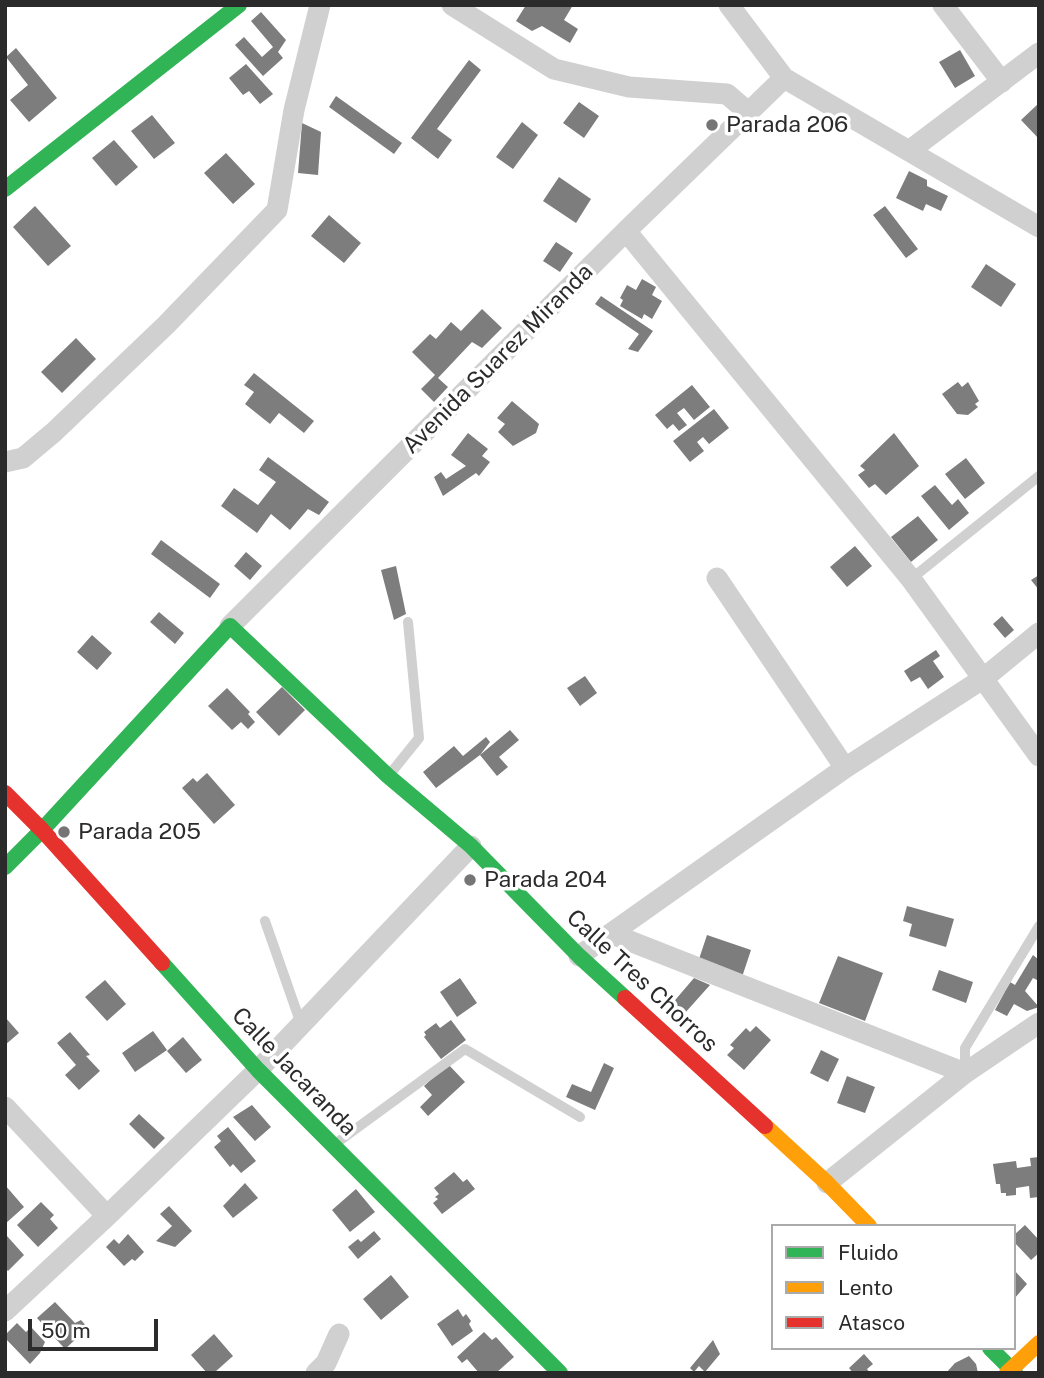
<!DOCTYPE html>
<html>
<head>
<meta charset="utf-8">
<style>
	body { margin:0 }
	#map { position:relative; width:1044px; height:1378px; overflow:hidden; background:#fff; font-family:"Public Sans",sans-serif }
	canvas { display:block }
	.frame { position:absolute; inset:0; border:7px solid #2b2b2b; pointer-events:none }
	.legend { position:absolute; left:771px; top:1224px; width:245px; height:126px; box-sizing:border-box; background:#fff; border:2px solid #aaa; margin:0; padding:9px 12px; list-style:none; font-size:21px; color:#2b2b2b }
	.legend li { display:flex; align-items:center; gap:14px; height:35px }
	.legend b { width:35px; border:2px solid #aaa }
	.scale { position:absolute; left:28px; top:1319px; width:130px; height:32px; box-sizing:border-box; border:4px solid #2b2b2b; border-top:0; padding-left:9px; font-size:21px; line-height:24px; white-space:nowrap; color:#2b2b2b; -webkit-text-stroke:5px #fff; paint-order:stroke }
</style>
</head>
<body>
<div id="map">
<canvas width="1044" height="1378"></canvas>
<div class="frame"></div>
<ul class="legend">
<li><b style="height:9px;background:#30b455"></b>Fluido</li>
<li><b style="height:9px;background:#ff9f0a"></b>Lento</li>
<li><b style="height:9px;background:#e5322d"></b>Atasco</li>
</ul>
<div class="scale">50 m</div>
</div>
<script>
const c = document.querySelector('canvas').getContext('2d');
c.lineJoin = 'round';
function paint(path, color) { c.fillStyle = color; c.fill(path, 'evenodd'); }
function trace(path, color, width, dash) { c.strokeStyle = color; c.lineWidth = width; c.lineCap = dash ? 'butt' : 'round'; c.setLineDash(dash || []); c.stroke(path); }
function label(font, color, halo, rows, align = 'center') {
  c.font = font + ' "Public Sans",sans-serif'; c.lineWidth = 7; c.setLineDash([]); c.textBaseline = 'middle'; c.strokeStyle = halo; c.fillStyle = color; for (const [text, x, y, turn = 0] of rows) {
    c.save(); c.translate(x, y); c.rotate((+turn || 0) * Math.PI / 180); c.textAlign = isNaN(turn) ? turn : align; if (halo) c.strokeText(text, 0, 0); c.fillText(text, 0, 0); c.restore();
  }
}
const building = new Path2D(`
	M526,5h47l-9,15 14,9 -8,14 -28,-17 -10,5 -16,-10z
	M261,12l25,28 -8,12 5,6 -20,18 -28,-31 9,-8 18,20 11,-10 -22,-26z
	M16,48l41,50 -28,24 -19,-22 18,-15 -22,-28z
	M960,50l15,26 -20,12 -16,-26z
	M469,60l12,10 -44,59 15,11 -14,19 -27,-21z
	M246,64l27,30 -13,10 -11,-13 -6,4 -14,-17z
	M336,96l66,47 -8,11 -65,-47z
	M579,102l20,14 -15,22 -21,-15z
	M1039,103v36l-18,-19z
	M152,115l23,28 -21,16 -23,-28z
	M522,122l16,13 -25,34 -17,-12z
	M302,123l19,9 -3,43 -20,-2z
	M114,140l24,27 -22,19 -24,-28z
	M226,153l29,31 -22,20 -29,-31z
	M909,171l18,9v6l21,10 -7,15 -15,-7 -3,7 -27,-13z
	M559,177l32,22 -15,24 -33,-22z
	M35,206l36,40 -23,20 -35,-39z
	M885,206l33,43 -12,9 -33,-43z
	M329,215l32,28 -17,20 -33,-27z
	M556,242l17,11 -13,19 -17,-11z
	M986,264l30,20 -15,23 -30,-20z
	M642,279l14,8 -4,8 10,6 -10,18 -8,-5 -2,5 -22,-13 3,-6 -3,-2 7,-13 9,5z
	M601,296l52,35 -15,21 -10,-3 11,-15 -44,-30z
	M482,309l20,19 -20,20 -10,-6 -34,36 10,9 -14,15 -13,-13 14,-14 -23,-23 18,-18 6,5 15,-17 10,9z
	M76,338l20,21 -34,34 -21,-21z
	M254,373l60,48 -10,12 -25,-20 -9,11 -25,-20 9,-12 -10,-7z
	M958,382l4,5 6,-5 11,19 -4,3 3,3 -10,8 -11,-1 -15,-20z
	M692,385l18,22 -16,13 -10,-12 -7,5 10,12 -8,6 -6,-7 -6,5 -12,-14z
	M512,401l27,23 -3,9 -23,13 -15,-14 7,-8 -8,-6z
	M714,409l15,19 -20,16 -6,-7 -6,5 7,9 -14,11 -17,-21z
	M468,433l20,16 -6,7 8,6 -11,14 -3,-3 -33,23 -9,-19 7,-5 5,7 20,-13 -15,-11z
	M894,433l25,33 -33,29 -11,-11 -6,4 -11,-13 7,-5 -5,-4z
	M268,457l61,45 -10,13 -11,-6 -18,21 -19,-16 -14,19 -36,-27 13,-18 24,17 18,-23 -17,-12z
	M966,458l19,25 -20,16 -20,-25z
	M935,485l17,20 6,-6 11,14 -20,17 -28,-34z
	M918,516l20,24 -27,22 -20,-25z
	M161,540l59,44 -10,14 -59,-44z
	M855,546l17,20 -25,21 -17,-20z
	M246,552l16,14 -12,14 -16,-14z
	M396,566l10,48 -12,6 -13,-50z
	M1039,575v15l-8,-10z
	M159,612l25,21 -9,11 -25,-22z
	M1002,616l12,14 -9,8 -12,-14z
	M92,635l20,18 -15,17 -20,-18z
	M936,650l4,6 -7,5 11,16 -16,12 -8,-12 -9,5 -7,-11z
	M585,676l12,17 -17,13 -13,-18z
	M282,687l23,23 -26,26 -23,-24z
	M227,688l23,24 -2,2 7,8 -7,7 -7,-7 -9,8 -24,-24z
	M510,730l9,10 -20,17 9,10 -11,9 -17,-21 -44,33 -13,-16 31,-26 9,10 23,-19 4,5 -10,13z
	M207,773l28,32 -21,19 -32,-36 11,-10 4,4z
	M907,906l47,13 -8,28 -37,-11 3,-12 -9,-3z
	M707,935l44,15 -9,27 -44,-15z
	M1033,955l6,5v21l-6,-3 -8,13 14,16 -12,4 -13,-7 -7,12 -12,-6 15,-28 5,3z
	M838,956l45,17 -18,48 -46,-18z
	M939,970l34,12 -7,21 -34,-13z
	M460,978l17,25 -20,14 -17,-25z
	M694,978l16,7 -34,38 -12,-10z
	M105,980l21,24 -19,17 -22,-24z
	M5,1017l14,16 -14,12z
	M451,1020l15,20 -25,19 -17,-22 2,-2 -2,-3 12,-9 4,5z
	M756,1026l15,14 -27,30 -17,-15 7,-7 -4,-3 16,-17 4,4z
	M153,1031l14,19 -32,22 -13,-19z
	M70,1032l20,23 -4,1 14,15 -21,19 -14,-15 11,-10 -19,-22z
	M183,1037l19,23 -16,13 -19,-22z
	M821,1050l18,9 -11,23 -18,-9z
	M604,1063l10,5 -19,42 -29,-13 6,-13 19,8z
	M448,1064l17,18 -37,34 -8,-9 12,-12 -8,-9z
	M847,1076l28,11 -10,26 -28,-10z
	M252,1105l19,22 -16,14 -22,-24z
	M139,1114l26,24 -11,11 -25,-25z
	M228,1127l28,34 -15,12 -8,-9 -3,3 -16,-20 7,-6 -4,-5z
	M1039,1157v40l-9,1 -1,-12 -13,2v7l-10,1v-3h-5l-1,-9h-4l-3,-20 23,-3 1,7 14,-2 -1,-8z
	M454,1172l9,10 4,-3 8,10 -33,25 -9,-11 5,-4 -3,-2 4,-3 -5,-6z
	M245,1183l13,15 -25,20 -10,-12z
	M5,1185l19,22 -19,17z
	M356,1189l19,23 -25,20 -18,-22z
	M41,1202l13,13 -4,4 8,9 -20,19 -21,-22z
	M169,1206l23,25 -17,16 -19,-6 16,-15 -12,-12z
	M1025,1225l14,15v13l-8,7 -17,-18v-7z
	M374,1231l7,8 -23,20 -10,-12 10,-8 3,3z
	M128,1234l16,18 -9,9 -3,-2 -8,7 -18,-19 8,-8 5,5z
	M7,1236l17,19 -16,16 -3,-3v-30z
	M1014,1270l13,14 -13,15z
	M391,1275l18,22 -28,23 -18,-21z
	M55,1302l20,21 6,-3 7,8 -23,21 -28,-31z
	M458,1309l5,8 3,-3 5,7 -2,3 4,7 -21,15 -15,-22z
	M17,1323l9,9 5,-5 14,15 -5,11 -10,11 -25,-26v-3z
	M484,1332l8,8 4,-3 18,20 -18,16h-17l-12,-14 -5,4 -5,-6z
	M214,1334l19,22 -18,16 -8,1 -16,-18z
	M713,1340l7,14 -15,18 -6,-6 -5,6 -4,-4z
	M864,1354l9,10 -6,5 3,4h-17l-4,-5z
	M969,1356l7,8 2,9h-32l9,-10z`);
const lane = new Path2D(`
	M911,579l128,-103
	M390,774l29,-36 -11,-116
	M265,921l36,103
	M965,1073v-25l74,-122
	M335,1144l130,-95 115,68`);
const street = new Path2D(`
	M452,5l102,64 75,18 98,7 22,19
	M729,5l55,73 255,149
	M943,5l59,77
	M909,151l130,-98
	M626,231l285,348 128,177
	M5,462l18,-4 31,-26 112,-107 111,-115 17,-100 26,-105
	M717,578l128,190
	M230,626l396,-395 158,-153
	M612,934l353,139
	M579,956l266,-188 139,-90 55,-45
	M5,1107l102,109
	M827,1183l138,-110 74,-50
	M5,1311l102,-95 151,-146 213,-224
	M316,1373l10,-10 13,-29`);
const fast = new Path2D(`
	M5,189l234,-184
	M5,867l37,-37 188,-204 158,150 83,70 108,110 46,42
	M162,963l96,107 302,303
	M990,1348l25,25`);
const slow = new Path2D(`
	M765,1126l62,57 42,43
	M1007,1373l32,-30`);
const jam = new Path2D(`
	M5,793l37,37 120,133
	M625,998l140,128`);
const markers = [
	[712,125,7,"#757575"],
	[64,832,7,"#757575"],
	[470,880,7,"#757575"]
];
const poiNames = [
	["Parada 206",726,125],
	["Parada 205",78,832],
	["Parada 204",484,880]
];
const streetNames = [
	["Avenida Suarez Miranda",498,359,-45],
	["Calle Tres Chorros",642,981,43],
	["Calle Jacaranda",294,1072,46]
];
paint(building, '#7d7d7d');
trace(lane, '#d0d0d0', 10);
trace(street, '#d0d0d0', 21);
trace(fast, '#30b455', 16);
trace(slow, '#ff9f0a', 16);
trace(jam, '#e5322d', 16);
for (const [x, y, r, color] of markers) { const dot = new Path2D(); dot.arc(x, y, r, 0, 2 * Math.PI); c.fillStyle = color; c.fill(dot); trace(dot, '#fff', 2.5); }
label('23px', '#2b2b2b', '#fff', poiNames, 'left');
label('23px', '#2b2b2b', '#fff', streetNames);
</script>
</body>
</html>
